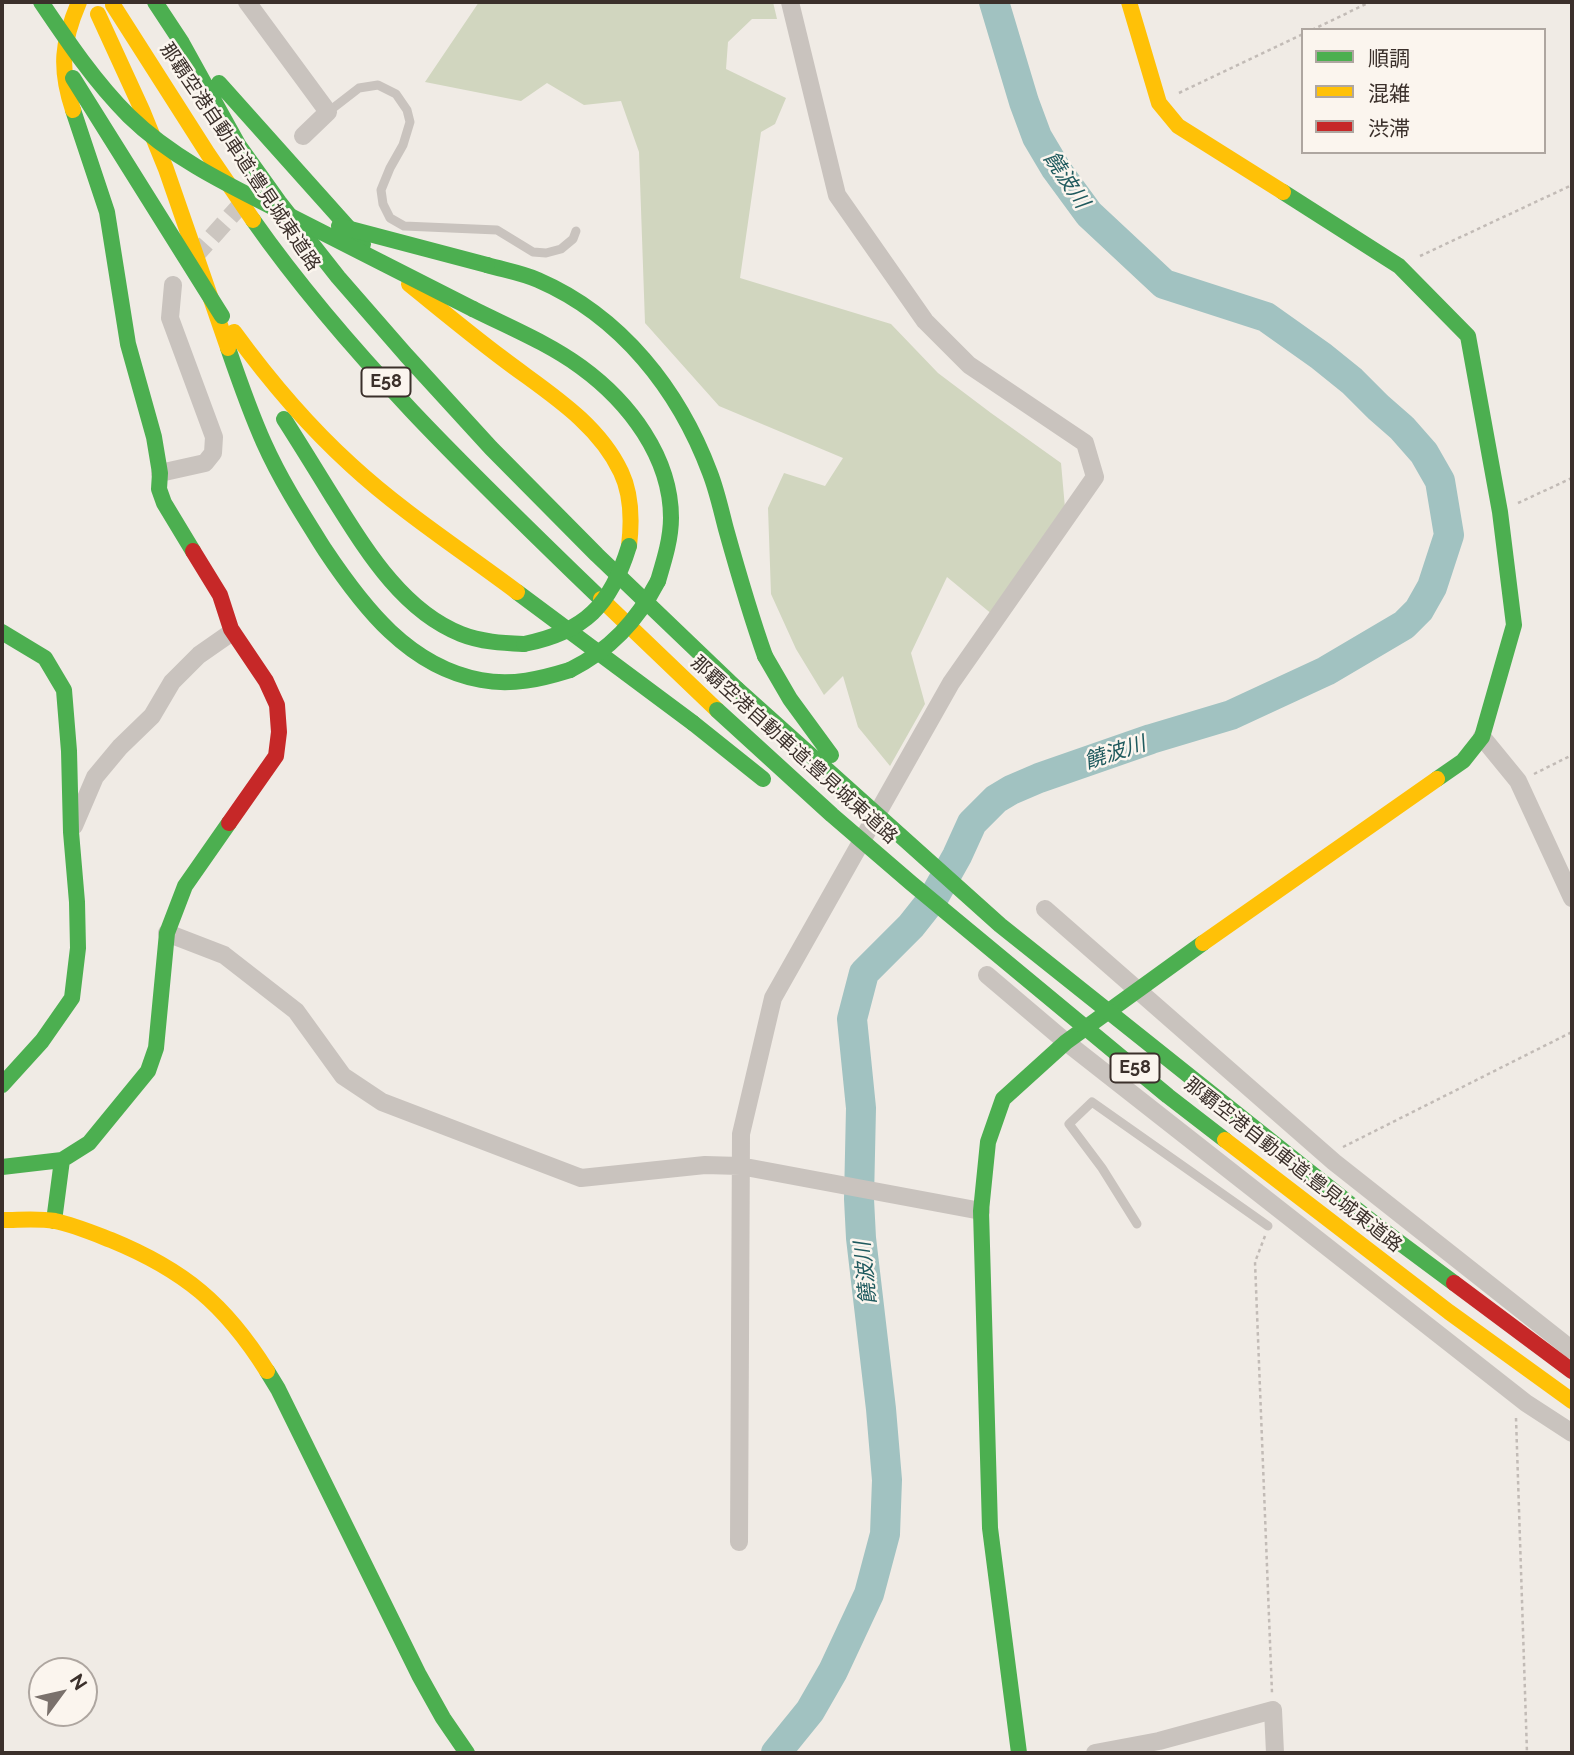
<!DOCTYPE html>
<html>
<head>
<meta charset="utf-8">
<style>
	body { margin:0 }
	#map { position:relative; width:1574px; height:1755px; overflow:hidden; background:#f0ebe5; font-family:Raleway,"Noto Sans JP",sans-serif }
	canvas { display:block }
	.frame { position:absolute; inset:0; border:4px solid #3b302b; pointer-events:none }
	.legend { position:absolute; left:1301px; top:28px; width:245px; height:126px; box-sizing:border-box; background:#fbf5ee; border:2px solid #aea6a0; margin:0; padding:9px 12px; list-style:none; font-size:21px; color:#3b302b }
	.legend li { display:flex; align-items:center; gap:14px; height:35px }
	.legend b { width:35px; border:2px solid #aea6a0 }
	.north { position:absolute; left:28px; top:1657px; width:70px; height:70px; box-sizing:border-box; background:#fbf5ee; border:2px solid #aea6a0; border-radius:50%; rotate:57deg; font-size:19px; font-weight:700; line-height:28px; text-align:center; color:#3b302b }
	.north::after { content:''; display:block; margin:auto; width:24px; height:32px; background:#7a716c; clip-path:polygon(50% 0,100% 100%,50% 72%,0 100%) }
</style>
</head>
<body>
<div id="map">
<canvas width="1574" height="1755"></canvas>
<div class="frame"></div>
<ul class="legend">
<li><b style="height:9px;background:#4caf50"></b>順調</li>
<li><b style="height:9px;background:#ffc107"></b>混雑</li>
<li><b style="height:9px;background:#c62828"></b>渋滞</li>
</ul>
<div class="north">N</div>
</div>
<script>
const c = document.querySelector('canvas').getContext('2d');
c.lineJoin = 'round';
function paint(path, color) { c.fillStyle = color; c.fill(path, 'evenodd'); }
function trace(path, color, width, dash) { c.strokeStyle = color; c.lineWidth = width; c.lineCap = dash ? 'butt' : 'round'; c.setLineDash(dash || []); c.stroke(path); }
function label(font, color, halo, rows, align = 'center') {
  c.font = font + ' Raleway,"Noto Sans JP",sans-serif'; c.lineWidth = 5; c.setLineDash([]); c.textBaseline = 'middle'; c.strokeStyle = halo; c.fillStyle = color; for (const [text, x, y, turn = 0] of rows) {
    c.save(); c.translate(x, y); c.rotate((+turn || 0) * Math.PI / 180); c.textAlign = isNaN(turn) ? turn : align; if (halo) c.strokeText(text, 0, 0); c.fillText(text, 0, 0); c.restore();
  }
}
const green = new Path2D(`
	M479,2l58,1 2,-1h234l4,17h-25l-24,23 -2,27 60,29 -11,26 -14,8 -21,146 151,46 47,49 53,40 70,50 4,45 -72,107 -46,-38 -36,76 14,51 -35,62 -32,-39 -15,-51 -19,19 -28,-46 -25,-55 -3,-86 16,-35 41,13 18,-28 -124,-52 -74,-83 -6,-171 -18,-51 -37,4 -37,-22 -26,18 -96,-19z`);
const river = new Path2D(`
	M776,1753l34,-42 23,-40 36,-77 16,-60 2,-54 -6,-71 -20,-171 -2,-39 2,-91 -9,-89 12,-46 47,-47 23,-29 23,-41 15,-33 24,-24 15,-9 28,-12 112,-39 80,-24 95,-44 78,-46 15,-15 13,-23 17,-52 -9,-54 -16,-28 -22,-25 -24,-21 -26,-26 -31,-25 -55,-39 -102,-33 -75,-70 -33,-45 -19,-32 -13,-35 -30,-100`);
const streetTunnel = new Path2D(`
	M194,257l52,-58`);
const path = new Path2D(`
	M1312,30l58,-28
	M1179,93l124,-59
	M1420,256l152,-71
	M1518,503l54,-25
	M1534,774l38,-19
	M1343,1147l229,-115
	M1265,1236l-10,26 17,431
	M1516,1418l11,335`);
const lane = new Path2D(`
	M328,112l31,-24 19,-3 18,9 11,16 3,12 -7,23 -13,23 -9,22 2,14 7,14 14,8 93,4 36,22 13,1 15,-4 12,-10 3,-8
	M1137,1224l-35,-56 -33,-44 23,-22 176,124`);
const street = new Path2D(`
	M247,2l81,110 -25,24
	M160,473l45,-10 8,-10 1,-16 -44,-119 3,-33
	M1482,737l36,44 54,117
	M74,826l21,-49 25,-30 32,-31 20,-34 27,-27 33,-23
	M1045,909l289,253 238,188
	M167,933l57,22 72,56 47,65 39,26 199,76 124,-13 35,1 241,45
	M987,975l79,67 460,361 46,30
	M739,1542l2,-408 32,-136 178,-315 144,-206 -10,-34 -116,-78 -44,-44 -88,-126 -47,-193
	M1095,1753l64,-12 114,-31 2,43`);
const fast = new Path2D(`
	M155,2l27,41 57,103 40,56 59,75 68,78 85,93 106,107 140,134
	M219,83l144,161
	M73,110l34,102 21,132 26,93 6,36 -1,16 5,14 29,48
	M1283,192l116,74 69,70 32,176 14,113 -32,112 -19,24 -26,18
	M253,220c97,138 227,262 348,379
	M487,265c17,5 35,8 51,15 83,36 141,110 172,193 7,18 11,37 16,56 12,43 24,85 39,127
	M473,309c36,18 75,34 108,58 48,35 90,90 90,151 0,21 -7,43 -13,63
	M228,348c11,32 22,64 36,95 17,38 39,72 61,107 38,57 84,117 156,130 31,6 60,-1 89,-10
	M284,419c16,25 32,51 48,77 33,52 69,114 129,138 20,8 42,9 63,10
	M517,592l176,131
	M2,632l43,26 19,32 5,61 2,81 6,70 1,46 -6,50 -30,43 -40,44
	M2,1167l60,-7
	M54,1221l8,-61 27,-17 59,-72 8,-23 11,-115 18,-47 44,-63
	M267,1371l11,18 141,286 24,43 24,35
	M1019,1753l-29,-225 -9,-317 7,-69 15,-43 63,-57 137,-99`);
const slow = new Path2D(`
	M1129,2l30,101 19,23 105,66
	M113,5l95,149 45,66
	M98,14l44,96 24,59 62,179
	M73,110c-14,-42 -11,-68 6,-108
	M409,284c31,25 61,50 93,74 43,33 95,63 119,114 11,23 11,49 8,74
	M234,332c35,48 73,93 117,133 51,47 110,85 166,127
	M601,599l116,111
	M1203,943l234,-164
	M2,1220c18,0 36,-2 53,1 19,4 38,12 56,19 73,30 114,64 156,131`);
const jam = new Path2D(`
	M193,551l27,44 11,34 35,52 11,24 2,27 -3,24 -47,67`);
const fastBridge = new Path2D(`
	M41,2c27,40 54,80 88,114 46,45 106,72 163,101 60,31 121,61 181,92
	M73,78l149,238
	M339,226l148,39
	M524,644c61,-12 87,-39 105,-98
	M765,656l25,43 41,56
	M570,670c40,-20 67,-49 88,-89
	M737,689l263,236 380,303 74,55
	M717,710l115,105 79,68 257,213 57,44
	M693,723l70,56`);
const slowBridge = new Path2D(`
	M1225,1140l224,172 123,89`);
const jamBridge = new Path2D(`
	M1454,1283l118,88`);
const shields = [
	[386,382,49],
	[1135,1068,49]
];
const shieldNames = [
	["E58",386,382],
	["E58",1135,1068]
];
const streetNames = [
	["那覇空港自動車道;豊見城東道路",240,157,56],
	["那覇空港自動車道;豊見城東道路",794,750,42],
	["那覇空港自動車道;豊見城東道路",1293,1165,38]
];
const waterNames = [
	["饒波川",1066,180,56],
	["饒波川",1115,753,-18],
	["饒波川",866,1273,-96]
];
paint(green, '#d1d6bf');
trace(river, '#a1c2c1', 30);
trace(streetTunnel, '#ccc6c0', 18, [18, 9]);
trace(path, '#c2bbb6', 2.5, [3.5, 3.5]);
trace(lane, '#c9c3be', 9);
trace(street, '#c9c3be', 18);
trace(fast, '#4caf50', 16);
trace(slow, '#ffc107', 16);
trace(jam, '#c62828', 16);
trace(fastBridge, '#4caf50', 16);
trace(slowBridge, '#ffc107', 16);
trace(jamBridge, '#c62828', 16);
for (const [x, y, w] of shields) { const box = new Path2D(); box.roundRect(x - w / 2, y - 14.5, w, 29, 5); c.fillStyle = '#fbf5ee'; c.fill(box); trace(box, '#3b302b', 2); }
label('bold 18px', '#3b302b', null, shieldNames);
label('19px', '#3b302b', '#fbf5ee', streetNames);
label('italic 21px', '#1f5a5e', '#fbf5ee', waterNames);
</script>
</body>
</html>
